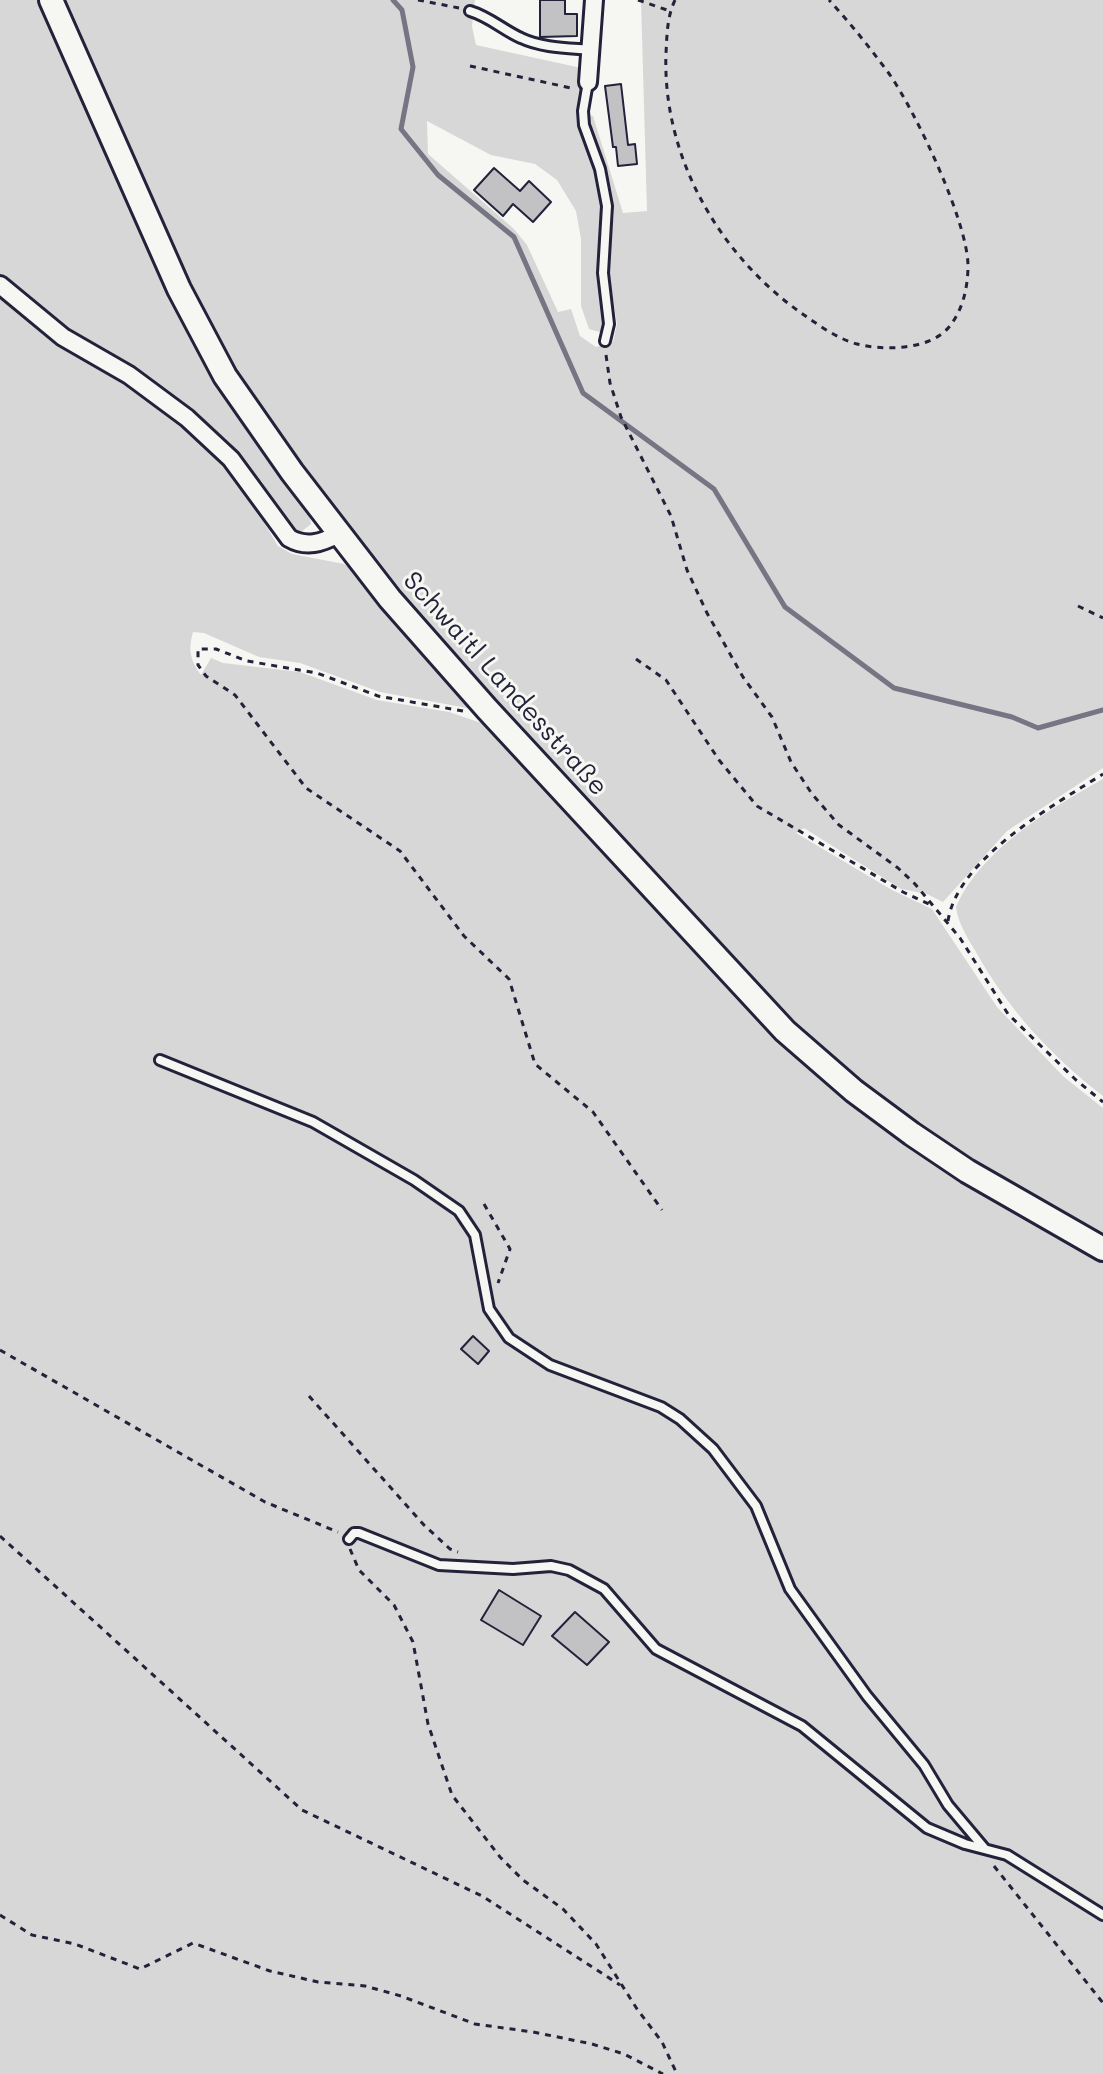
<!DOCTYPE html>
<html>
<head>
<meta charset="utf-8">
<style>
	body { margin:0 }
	canvas { display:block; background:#f6f6f2 }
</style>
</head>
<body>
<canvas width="1103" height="2074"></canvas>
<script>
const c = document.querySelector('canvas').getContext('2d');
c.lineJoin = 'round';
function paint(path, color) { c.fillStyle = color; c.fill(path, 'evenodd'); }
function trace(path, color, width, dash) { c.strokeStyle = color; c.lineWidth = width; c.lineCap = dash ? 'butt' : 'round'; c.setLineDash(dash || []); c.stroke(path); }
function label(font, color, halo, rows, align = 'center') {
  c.font = font + ' Mali,sans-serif'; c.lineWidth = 6; c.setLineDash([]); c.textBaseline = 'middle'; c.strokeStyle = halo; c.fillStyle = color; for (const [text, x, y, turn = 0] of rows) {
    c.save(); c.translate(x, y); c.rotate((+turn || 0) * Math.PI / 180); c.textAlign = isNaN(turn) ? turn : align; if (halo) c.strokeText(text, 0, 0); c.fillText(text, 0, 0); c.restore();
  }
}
const green = new Path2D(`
	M0,0h41l22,48 245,462 3,14 -10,8 -9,-3 -13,-13 -33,-49 -246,-190z
	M62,0h413l-3,26 4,19 110,24 -6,42 2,21 18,53 4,36 -5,59 6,46 -2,7 -14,-4 -8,-23v-67l-5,-28 -19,-31 -22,-16 -44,-9 -64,-34 1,33 86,75 13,16 31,67 13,-3 9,27 16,11 17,-5 4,-18 -7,-45 -1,-24 5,-42 -25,-98 4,1 30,97 24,-2 -6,-211h462v768l-96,63 -64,71 -16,-8 -26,-5 -97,-61 -8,5 96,57 40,19 65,98 67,70 39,31v129l-122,-69 -64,-42 -57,-42 -68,-60 -298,-322 -96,-109 -52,-64 -113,-158 -45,-87z
	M0,295l59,48 66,39 57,42 32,29 32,39 32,54 14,8 52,10 13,9 116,133 -6,2 -87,-16 -80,-29 -41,-6 -55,-24 -11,-1c-5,18 -3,28 8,43l10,-17 12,5 77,9 77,28 72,12 44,15 211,230 258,222 141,81v814h-1103z
	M1103,779v317c-51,-39 -96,-88 -127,-144 -9,-15 -18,-29 -20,-45 24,-57 95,-99 147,-128z`);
const stream = new Path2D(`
	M393,0l9,10 11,57 -12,62 37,46 76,62 69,156 131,96 71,118 109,81 118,29 26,11 65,-18`);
const building = new Path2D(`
	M540,0h25v14h12v22l-37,1z
	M621,84l7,61 7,-1 2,20 -19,2 -2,-19h-3l-8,-61z
	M494,168l26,23 9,-10 22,21 -18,20 -20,-18 -10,12 -29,-26z
	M473,1336l16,15 -11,13 -17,-15z
	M499,1590l42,26 -18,29 -42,-25z
	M575,1612l34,30 -22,23 -35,-29z`);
const path = new Path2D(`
	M418,0l41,8
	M638,0l32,11
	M675,0c-8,17 -8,35 -9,53 -4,104 54,204 138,262 16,11 34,24 53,29 27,7 73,6 92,-17 14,-17 19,-40 19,-62 -1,-45 -52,-152 -78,-190 -19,-26 -39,-51 -61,-75
	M470,66l101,22
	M606,355l4,28 11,34 50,99 16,54 20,43 36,64 29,40 19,45 21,32 27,31 59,43 17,16 45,54 48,76 68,66 27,22
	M1078,606l25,12
	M636,659l30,21 53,80 38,46 146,86 30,14
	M463,711l-85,-15 -61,-23 -70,-12 -31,-12h-18v16l8,11 29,19 71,93 94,63 64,85 45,43 26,85 58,48 69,98
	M948,921c9,-62 106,-116 155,-147
	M484,1204l26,45 -12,34
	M0,1350l265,152 73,30
	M309,1396l115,129 26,24 8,3
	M0,1536l302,274 180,86 138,89
	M350,1549l9,21 35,35 19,37 15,82 24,71 48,62 23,23 40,29 33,35 41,65 25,33 15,32
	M994,1866l109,137
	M0,1915l32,20 43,9 65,25 53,-26 77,28 48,11 47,4 36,10 74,28 58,8 59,12 32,10 39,20`);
const lane = new Path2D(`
	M470,11c20,6 33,19 51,27 21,10 47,10 70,12
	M588,82l-5,29 1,14 16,44 7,37 -4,67 6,51 -4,17
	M160,1060l153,62 101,58 45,31 16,24 14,74 20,29 41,27 111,42 19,12 33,30 43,57 34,83 77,107 57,69 24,40 37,44
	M349,1539l5,-6h5l80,32 74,4 38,-3 18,4 35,19 52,60 146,77 125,102 38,16 42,11 96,60`);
const street = new Path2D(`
	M588,82l6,-82
	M0,285l63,52 66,38 58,43 44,41 58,79c17,10 33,5 49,-4`);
const secondary = new Path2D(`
	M51,0l128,289 46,87 67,96 98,127 97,110 298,322 69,60 58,43 55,37 136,78`);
const streetNames = [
	["Schwaitl Landesstraße",505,684,48]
];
paint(green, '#d7d7d7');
trace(stream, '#757583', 5);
paint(building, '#c2c2c4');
trace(building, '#22223b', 2);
trace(lane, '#22223b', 14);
trace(street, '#22223b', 22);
trace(secondary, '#22223b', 28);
trace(path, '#22223b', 3, [6, 6]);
trace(lane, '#f6f6f2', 8);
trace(street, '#f6f6f2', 16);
trace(secondary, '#f6f6f2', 22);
label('26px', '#22223b', '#f6f6f2', streetNames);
</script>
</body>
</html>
